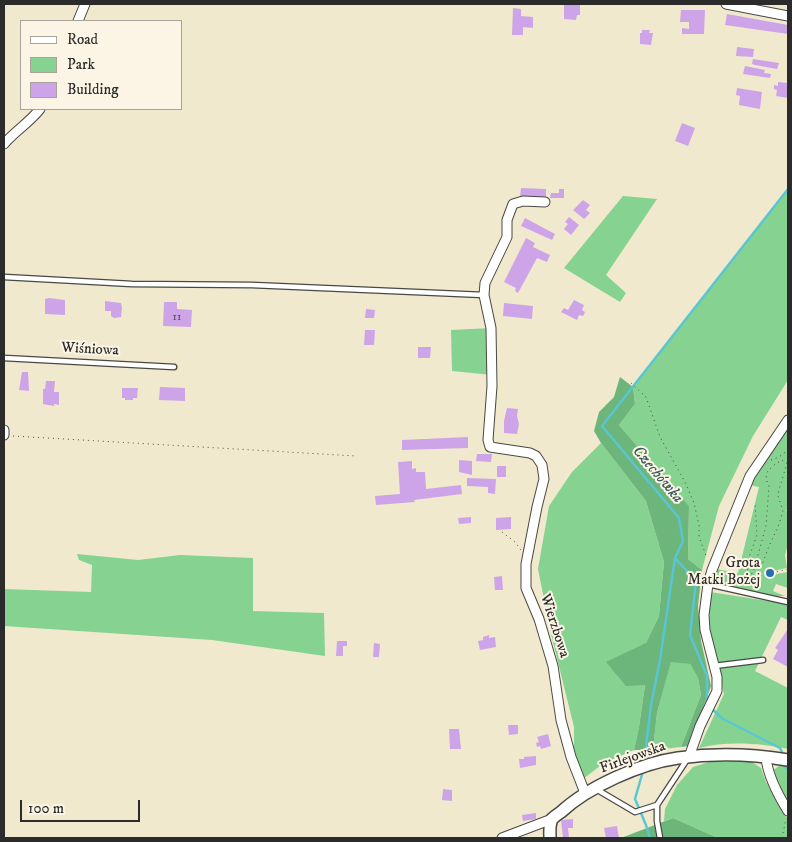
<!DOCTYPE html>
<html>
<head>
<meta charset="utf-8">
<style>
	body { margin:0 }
	#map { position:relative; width:792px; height:842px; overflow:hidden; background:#f0e9ce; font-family:"IM FELL DW Pica",serif }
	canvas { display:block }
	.frame { position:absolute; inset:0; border:5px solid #2b2b2b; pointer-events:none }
	.legend { position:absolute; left:20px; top:20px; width:162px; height:90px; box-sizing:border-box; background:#fcf5e5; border:1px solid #a8a49b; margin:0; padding:6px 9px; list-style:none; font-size:15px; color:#2b2b2b }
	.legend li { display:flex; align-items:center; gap:10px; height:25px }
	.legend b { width:25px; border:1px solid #a8a49b }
	.scale { position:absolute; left:20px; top:800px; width:120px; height:22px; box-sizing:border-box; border:2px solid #2b2b2b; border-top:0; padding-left:6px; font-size:15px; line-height:18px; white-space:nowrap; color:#2b2b2b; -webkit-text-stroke:4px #fcf5e5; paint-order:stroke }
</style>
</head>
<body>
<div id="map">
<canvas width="792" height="842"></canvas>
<div class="frame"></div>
<ul class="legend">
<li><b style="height:6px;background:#fff"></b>Road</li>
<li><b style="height:14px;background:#86d391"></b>Park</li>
<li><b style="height:14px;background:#cea4e9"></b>Building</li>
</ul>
<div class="scale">100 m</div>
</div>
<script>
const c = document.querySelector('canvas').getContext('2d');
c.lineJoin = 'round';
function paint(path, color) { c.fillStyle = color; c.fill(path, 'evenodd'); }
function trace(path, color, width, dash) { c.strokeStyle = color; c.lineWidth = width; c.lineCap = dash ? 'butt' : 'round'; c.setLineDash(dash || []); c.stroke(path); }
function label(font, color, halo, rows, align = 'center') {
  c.font = font + ' "IM FELL DW Pica",serif'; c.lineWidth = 4; c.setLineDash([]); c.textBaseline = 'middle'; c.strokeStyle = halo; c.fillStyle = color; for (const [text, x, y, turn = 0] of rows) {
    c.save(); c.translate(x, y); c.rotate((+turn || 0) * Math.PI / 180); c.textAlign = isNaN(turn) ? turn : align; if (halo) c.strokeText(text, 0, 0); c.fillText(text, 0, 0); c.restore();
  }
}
const green = new Path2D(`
	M788,189v191l-35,56 -34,70 -17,64 -14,-11 1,-53 -70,-81 16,-21 -2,-17z
	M623,196l34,3 -51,76 20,18 -6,9 -56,-34z
	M491,328l1,47 -40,-4 -1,-41z
	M788,427v83h-3l3,1v34l-3,10 2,13 -14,3 -4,-2 -1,4 3,2 17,-3v16l-12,-4 -3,7 12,5h-10l-62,-15 3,-12 22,4 21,-86 -9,-2z
	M601,443l45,58 18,61 -5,54 -13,27 -1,41 -6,43 -5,23 -30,13 -21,16 -9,-24v-28l-23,-93 -13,-65 11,-63 23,-34z
	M77,554l61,6 42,-5 73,3v53l71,2 1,43 -113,-16 -208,-14v-37l87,3 1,-27 -13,-5z
	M710,592l78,12v16l-7,-3 -26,54 33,17v61c-28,-6 -62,-8 -89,-1l25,-54 -15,-65z
	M671,661l19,3 8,14 3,17 -20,52 -28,3 4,-37z
	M709,762h43l9,6 5,14 16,29 6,8v19h-70l-45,-20 -9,3 1,-12 12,-24 16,-18z
	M779,766h9v45l-19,-38z`);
const forest = new Path2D(`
	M620,377l13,10 2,17 -16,21 70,81 -1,53 14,11 -4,36 3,35 10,45 -22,60 -8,1 20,-52 -3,-17 -8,-14 -19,-2 -14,51 -4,37h-19l5,-23 6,-42 -19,1 -20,-24 40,-19 13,-27 5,-54 -18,-61 -45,-58 -7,-12 5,-19 15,-15z
	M673,818l45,20h-97z`);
const stream = new Path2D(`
	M675,558l21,23 -6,54 17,41v26
	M711,708l12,11 57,29 2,4
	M644,763l7,-58 9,-45 15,-102 8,-17 -4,-23 -77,-92 186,-237
	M785,767l3,2
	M643,771l-8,28 11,26 4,13`);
const building = new Path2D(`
	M564,4h16v11h-3l-1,5 -12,-1z
	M513,8l8,1v7l12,1v11l-10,-1v8h-11z
	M681,10h24l-1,24h-22v-6l7,1v-7h-9z
	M727,14l61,11v9l-63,-9z
	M642,30h8l-1,3h4l-2,12 -11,-1v-11h2z
	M737,47l17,2 -1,8 -17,-1z
	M753,59l26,4 -2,6 -22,-4 -3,-1z
	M745,66l20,4 -1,3 7,1 -1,4 -27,-4z
	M778,82l10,1v15l-12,-2 1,-6 -3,-1v-4l4,1z
	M737,88l25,4 -2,17 -21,-4 1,-9 -4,-1z
	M682,123l13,5 -7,18 -13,-5z
	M521,188l25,1v10l-26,-1z
	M559,189h5v9h-14l1,-5h8z
	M583,200l7,5 -4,5 4,3 -6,6 -11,-9z
	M569,217l10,8 -8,10 -7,-6 4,-5 -3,-2z
	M525,218l30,16 -3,6 -31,-14z
	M526,238l9,5 -2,4 17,8 -3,7 -10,-4 -19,35 -3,-2 1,-3 -12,-6z
	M49,298l16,2v15l-20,-1v-15z
	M574,300l10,5 -2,5 3,2 -2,4 -4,-1 -2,5 -16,-8 3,-4 4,2z
	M105,301l16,2 1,5 -1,9 -7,1 -3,-2v-5h-6z
	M164,302h13v7l15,1 -1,17 -28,-1z
	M504,303l29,3 -1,13 -29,-3z
	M366,309l9,1 -1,8h-9z
	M365,330h10l-1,15h-10z
	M418,347h13l-1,11h-12z
	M22,372h6l1,19 -10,-1z
	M46,381h9l-1,11h5v13l-5,-1v2l-11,-2v-15h2z
	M160,387l25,1v13l-26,-1z
	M122,388h16l-1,10h-4v2h-8v-2h-3z
	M507,408l11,1 -1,7 2,8 -2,10 -13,-1v-12z
	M468,437v11l-66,2v-10z
	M477,454h15l-1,8 -15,-1z
	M459,460l13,1v14l-13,-3z
	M412,461v8l4,-1v4h9l1,17 35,-4 1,9 -48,6 1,2 -39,3 -1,-9 25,-2 -2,-32z
	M497,466h9v11h-9z
	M467,478l29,1 -1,15 -7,-1v-6l-21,-1z
	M471,517v6l-12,1 -1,-6z
	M511,517v12l-15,1v-12z
	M502,576l1,14h-8l-1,-13z
	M788,629v38l-15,-8 5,-9 -3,-2z
	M489,635v3l6,-1 1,10 -16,3 -2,-9 5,-1v-3z
	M337,641h10v5h-4v10h-7z
	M374,643l6,1 -1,13h-6z
	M508,725h10v9l-9,1z
	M449,729h10l2,20h-11z
	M548,734l3,12 -10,3 -1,-3 -3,1 -1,-4 3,-1 -2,-5z
	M536,756v9l-16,3 -1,-9h5v-2z
	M443,789l9,1v11l-10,-1z
	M536,813v6l-13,2 -1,-6z
	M573,819v9h-5l1,10h-6l-2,-18z
	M617,826l2,12h-13l-2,-10z`);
const path = new Path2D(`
	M631,383l15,14 14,40 25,45 9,21 5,22v12l8,21
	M13,436l343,20
	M771,460l8,-3 9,-7
	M502,532l13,10 6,8
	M772,573l16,-4
	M754,586l15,-40 9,-19 5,-16 -5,-15 1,-6 8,-27 -5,-3 -8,5 -7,7 -1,7 3,7 -3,40 -13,47 -5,2 -1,-12 10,-28 -2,-33
	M782,838l4,-19`);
const service = new Path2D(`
	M4,277l128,7 120,1 232,10
	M4,358l170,9
	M708,584l80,18
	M714,666l49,-6
	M596,789l39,23 22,-7
	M660,838l-3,-17v-16l31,-47`);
const minor = new Path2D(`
	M726,4l62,12
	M78,21l7,-17
	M4,144c11,-13 25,-21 36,-35
	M545,202l-22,-1 -10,3 -6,16v17l-22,46 -1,12 7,33 1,58 -4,54 2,7 40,6 6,3 6,9 2,14 -7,28 -11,57v24l13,31 14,47 8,54 10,37 14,36
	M4,430v5
	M689,757l11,-31 17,-35v-14l-12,-47 -1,-15 4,-31 4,-14 38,-94 38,-56
	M766,758c2,19 12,37 22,53
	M502,838l50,-19`);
const tertiary = new Path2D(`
	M550,838c0,-5 -1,-13 2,-19 2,-2 6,-5 9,-7 27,-25 80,-49 117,-54 36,-5 74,-4 110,2`);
const markers = [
	[770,573,5,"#1f6fb2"]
];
const numberNames = [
	["11",177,318]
];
const streetNames = [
	["Wiśniowa",90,350,3],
	["Wierzbowa",554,626,72],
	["Firlejowska",633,758,-20]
];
const poiNames = [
	["Grota",760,564],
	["Matki Bożej",760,581]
];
const waterNames = [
	["Czechówka",657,475,50]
];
paint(green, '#86d391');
paint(forest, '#6cb57b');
trace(stream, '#5ac6d1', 2.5);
paint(building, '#cea4e9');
trace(service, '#494843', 7);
trace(minor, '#494843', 11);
trace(tertiary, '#494843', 14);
trace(path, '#494843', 1, [1, 4]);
trace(service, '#fff', 4.5);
trace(minor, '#fff', 9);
trace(tertiary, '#fff', 11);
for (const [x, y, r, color] of markers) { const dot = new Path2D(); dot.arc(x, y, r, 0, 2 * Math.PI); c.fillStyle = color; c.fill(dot); trace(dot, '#fcf5e5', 2); }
label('12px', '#54495a', null, numberNames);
label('15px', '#2b2b2b', '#fcf5e5', streetNames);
label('15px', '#2b2b2b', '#fcf5e5', poiNames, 'right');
label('italic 16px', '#395a5d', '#fcf5e5', waterNames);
</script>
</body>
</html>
